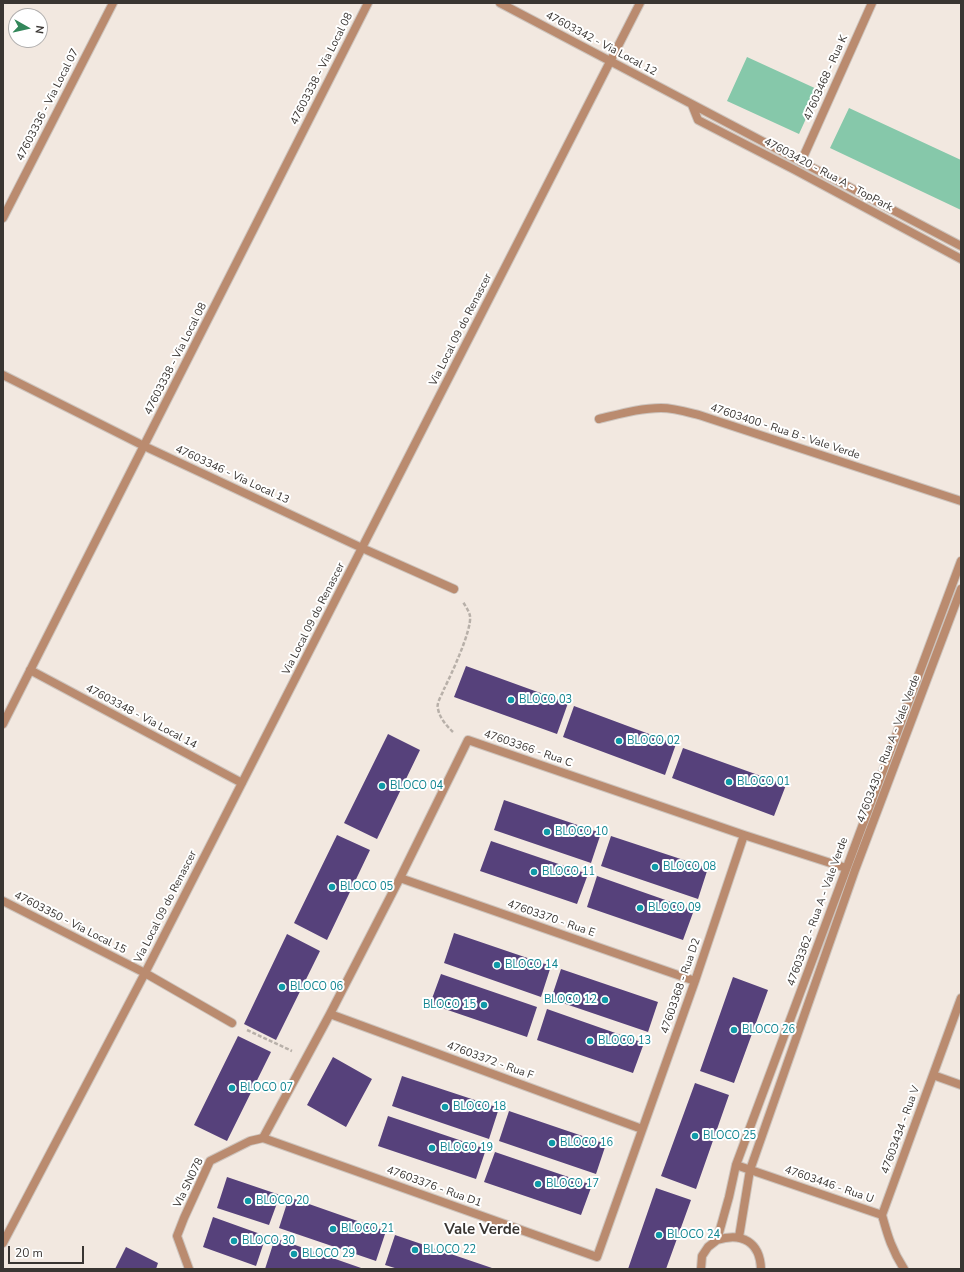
<!DOCTYPE html>
<html>
<head>
<meta charset="utf-8">
<style>
	body { margin:0 }
	#map { position:relative; width:964px; height:1272px; overflow:hidden; background:#f2e8e0; font-family:"Nunito Sans",sans-serif }
	canvas { display:block }
	.frame { position:absolute; inset:0; border:4px solid #393532; pointer-events:none }
	.north { position:absolute; left:8px; top:8px; width:40px; height:40px; box-sizing:border-box; background:#fff; border:1px solid #b0aead; border-radius:50%; rotate:98deg; font-size:11px; font-weight:700; line-height:16px; text-align:center; color:#393532 }
	.north::after { content:''; display:block; margin:auto; width:14px; height:18px; background:#33875a; clip-path:polygon(50% 0,100% 100%,50% 72%,0 100%) }
	.scale { position:absolute; left:8px; top:1246px; width:76px; height:18px; box-sizing:border-box; border:2px solid #393532; border-top:0; padding-left:5px; font-size:12px; line-height:14px; white-space:nowrap; color:#393532; -webkit-text-stroke:3px #fff; paint-order:stroke }
</style>
</head>
<body>
<div id="map">
<canvas width="964" height="1272"></canvas>
<div class="frame"></div>
<div class="north">N</div>
<div class="scale">20 m</div>
</div>
<script>
const c = document.querySelector('canvas').getContext('2d');
c.lineJoin = 'round';
function paint(path, color) { c.fillStyle = color; c.fill(path, 'evenodd'); }
function trace(path, color, width, dash) { c.strokeStyle = color; c.lineWidth = width; c.lineCap = dash ? 'butt' : 'round'; c.setLineDash(dash || []); c.stroke(path); }
function label(font, color, halo, rows, align = 'center') {
  c.font = font + ' "Nunito Sans",sans-serif'; c.lineWidth = 4; c.setLineDash([]); c.textBaseline = 'middle'; c.strokeStyle = halo; c.fillStyle = color; for (const [text, x, y, turn = 0] of rows) {
    c.save(); c.translate(x, y); c.rotate((+turn || 0) * Math.PI / 180); c.textAlign = isNaN(turn) ? turn : align; if (halo) c.strokeText(text, 0, 0); c.fillText(text, 0, 0); c.restore();
  }
}
const green = new Path2D(`
	M747,57l72,33 -20,44 -72,-33z
	M849,108l112,52v50l-131,-62z`);
const building = new Path2D(`
	M466,666l102,37 -11,31 -103,-37z
	M574,706l102,38 -11,31 -102,-38z
	M388,734l32,16 -43,89 -33,-16z
	M683,748l103,37 -12,31 -102,-38z
	M504,800l97,33 -10,30 -97,-33z
	M337,835l33,15 -43,90 -33,-17z
	M611,836l97,32 -10,31 -97,-33z
	M491,841l97,33 -11,30 -97,-33z
	M597,876l97,34 -11,30 -96,-33z
	M454,933l97,33 -10,31 -97,-34z
	M287,934l33,17 -44,89 -32,-16z
	M561,969l97,33 -10,30 -97,-33z
	M441,974l96,33 -10,30 -97,-33z
	M733,977l35,13 -34,93 -34,-12z
	M547,1009l97,34 -11,30 -96,-33z
	M238,1036l33,16 -44,89 -33,-16z
	M333,1057l39,22 -26,48 -39,-22z
	M402,1076l97,32 -10,31 -97,-33z
	M695,1083l34,12 -33,94 -35,-13z
	M509,1111l97,33 -10,30 -97,-33z
	M388,1116l98,33 -10,30 -98,-33z
	M495,1152l97,33 -11,30 -97,-33z
	M227,1177l53,18 -11,30 -52,-17z
	M656,1188l35,12 -25,69h-38z
	M289,1197l97,34 -10,30 -97,-33z
	M213,1217l53,19 -10,30 -53,-19z
	M395,1235l97,33v1h-94l-13,-4z
	M275,1238l89,31h-99z
	M126,1247l32,16 -2,6h-41z`);
const path = new Path2D(`
	M453,732c-6,-6 -13,-13 -15,-23 -2,-6 4,-14 6,-20 7,-14 28,-59 26,-73 -1,-5 -4,-9 -7,-14
	M247,1030l45,21`);
const service = new Path2D(`
	M189,1269l-12,-33 7,-18 26,-57 40,-20 13,-3`);
const minor = new Path2D(`
	M500,3l461,243
	M692,105l6,15 97,50 166,89
	M801,162l71,-159
	M3,218l110,-215
	M3,375l141,71 218,102 92,41
	M599,419c21,-5 41,-11 62,-11 13,0 26,4 38,7l262,86
	M30,670l212,113
	M3,724l365,-721
	M744,835l-49,146 -98,276 -334,-119 67,-124 70,-136 68,-138 276,95 102,33
	M400,878l295,103
	M3,901l142,72 87,50
	M330,1014l312,115
	M933,1075l28,10
	M736,1165l146,50 1,4
	M739,1237l11,-67 105,-300 106,-281
	M717,1240c25,-8 43,2 44,29
	M3,1243l142,-270 495,-970
	M701,1269l1,-13 6,-9 9,-7 12,-43 7,-32 225,-604
	M904,1269c-12,-19 -16,-32 -22,-54l79,-217`);
const markers = [
	[511,700,4,"#0f9aa8"],
	[619,741,4,"#0f9aa8"],
	[729,782,4,"#0f9aa8"],
	[382,786,4,"#0f9aa8"],
	[547,832,4,"#0f9aa8"],
	[655,867,4,"#0f9aa8"],
	[534,872,4,"#0f9aa8"],
	[332,887,4,"#0f9aa8"],
	[640,908,4,"#0f9aa8"],
	[497,965,4,"#0f9aa8"],
	[282,987,4,"#0f9aa8"],
	[605,1000,4,"#0f9aa8"],
	[484,1005,4,"#0f9aa8"],
	[734,1030,4,"#0f9aa8"],
	[590,1041,4,"#0f9aa8"],
	[232,1088,4,"#0f9aa8"],
	[445,1107,4,"#0f9aa8"],
	[695,1136,4,"#0f9aa8"],
	[552,1143,4,"#0f9aa8"],
	[432,1148,4,"#0f9aa8"],
	[538,1184,4,"#0f9aa8"],
	[248,1201,4,"#0f9aa8"],
	[333,1229,4,"#0f9aa8"],
	[659,1235,4,"#0f9aa8"],
	[234,1241,4,"#0f9aa8"],
	[415,1250,4,"#0f9aa8"],
	[294,1254,4,"#0f9aa8"]
];
const streetNames = [
	["47603342 - Via Local 12",601,44,28],
	["47603338 - Via Local 08",322,69,-63],
	["47603468 - Rua K",826,78,-66],
	["47603336 - Via Local 07",48,105,-63],
	["47603420 - Rua A - TopPark",828,175,28],
	["Via Local 09 do Renascer",461,330,-63],
	["47603338 - Via Local 08",176,359,-63],
	["47603400 - Rua B - Vale Verde",785,432,18],
	["47603346 - Via Local 13",232,475,25],
	["Via Local 09 do Renascer",314,619,-63],
	["47603348 - Via Local 14",141,717,28],
	["47603366 - Rua C",528,749,19],
	["47603430 - Rua A - Vale Verde",889,749,-69],
	["Via Local 09 do Renascer",166,907,-63],
	["47603362 - Rua A - Vale Verde",818,912,-70],
	["47603370 - Rua E",551,919,19],
	["47603350 - Via Local 15",70,923,27],
	["47603368 - Rua D2",681,986,-71],
	["47603372 - Rua F",490,1061,20],
	["47603434 - Rua V",901,1130,-70],
	["VIa SN078",189,1183,-64],
	["47603446 - Rua U",829,1185,19],
	["47603376 - Rua D1",434,1187,20]
];
const cultureNames = [
	["BLOCO 03",519,700],
	["BLOCO 02",627,741],
	["BLOCO 01",737,782],
	["BLOCO 04",390,786],
	["BLOCO 10",555,832],
	["BLOCO 08",663,867],
	["BLOCO 11",542,872],
	["BLOCO 05",340,887],
	["BLOCO 09",648,908],
	["BLOCO 14",505,965],
	["BLOCO 06",290,987],
	["BLOCO 12",597,1000,"right"],
	["BLOCO 15",476,1005,"right"],
	["BLOCO 26",742,1030],
	["BLOCO 13",598,1041],
	["BLOCO 07",240,1088],
	["BLOCO 18",453,1107],
	["BLOCO 25",703,1136],
	["BLOCO 16",560,1143],
	["BLOCO 19",440,1148],
	["BLOCO 17",546,1184],
	["BLOCO 20",256,1201],
	["BLOCO 21",341,1229],
	["BLOCO 24",667,1235],
	["BLOCO 30",242,1241],
	["BLOCO 22",423,1250],
	["BLOCO 29",302,1254]
];
const districtNames = [
	["Vale Verde",482,1230]
];
paint(green, '#86c8aa');
paint(building, '#56417b');
trace(service, '#cdc4bd', 10);
trace(minor, '#cdc4bd', 10);
trace(path, '#b8b0a9', 2.5, [4, 2]);
trace(service, '#ba8b6f', 8);
trace(minor, '#ba8b6f', 8);
for (const [x, y, r, color] of markers) { const dot = new Path2D(); dot.arc(x, y, r, 0, 2 * Math.PI); c.fillStyle = color; c.fill(dot); trace(dot, '#fff', 1.5); }
label('11px', '#393532', '#fff', streetNames);
label('11px', '#0d838f', '#fff', cultureNames, 'left');
label('bold 15px', '#393532', '#fff', districtNames);
</script>
</body>
</html>
